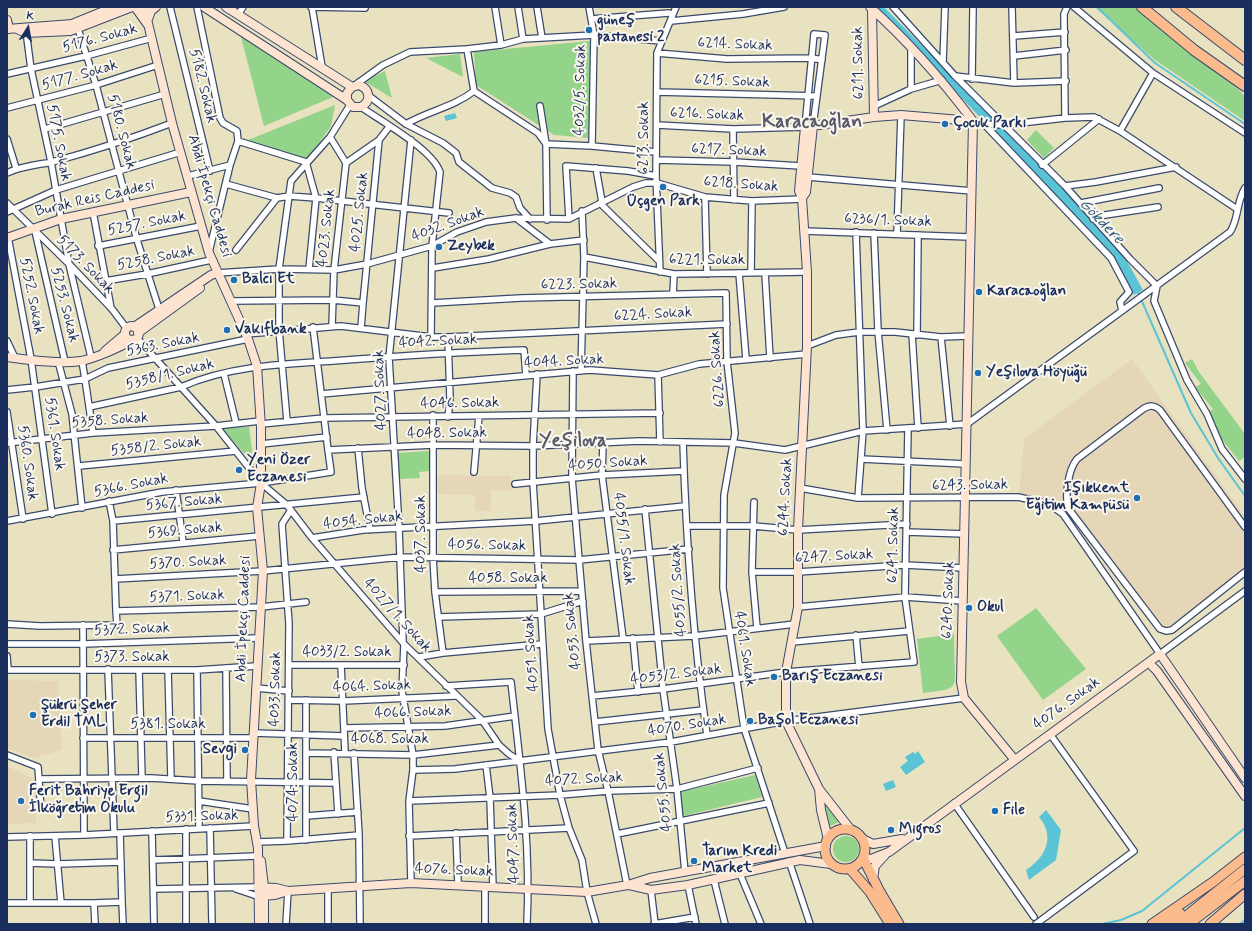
<!DOCTYPE html>
<html>
<head>
<meta charset="utf-8">
<style>
	body { margin:0 }
	#map { position:relative; width:1252px; height:931px; overflow:hidden; background:#e9e2c0; font-family:Mynerve,sans-serif }
	canvas { display:block }
	.frame { position:absolute; inset:0; border:8px solid #1b2f5e; pointer-events:none }
	.north { position:absolute; left:8px; top:8px; width:40px; height:40px; -webkit-text-stroke:3px #fbf7ec; paint-order:stroke; rotate:11deg; font-size:11px; font-weight:700; line-height:16px; text-align:center; color:#1b2f5e }
	.north::after { content:''; display:block; margin:auto; width:14px; height:18px; background:#1b2f5e; clip-path:polygon(50% 0,100% 100%,50% 72%,0 100%) }
</style>
</head>
<body>
<div id="map">
<canvas width="1252" height="931"></canvas>
<div class="frame"></div>
<div class="north">K</div>
</div>
<script>
const c = document.querySelector('canvas').getContext('2d');
c.lineJoin = 'round';
function paint(path, color) { c.fillStyle = color; c.fill(path, 'evenodd'); }
function trace(path, color, width, dash) { c.strokeStyle = color; c.lineWidth = width; c.lineCap = dash ? 'butt' : 'round'; c.setLineDash(dash || []); c.stroke(path); }
function label(font, color, halo, rows, align = 'center') {
  c.font = font + ' Mynerve,sans-serif'; c.lineWidth = 4; c.setLineDash([]); c.textBaseline = 'middle'; c.strokeStyle = halo; c.fillStyle = color; for (const [text, x, y, turn = 0] of rows) {
    c.save(); c.translate(x, y); c.rotate((+turn || 0) * Math.PI / 180); c.textAlign = isNaN(turn) ? turn : align; if (halo) c.strokeText(text, 0, 0); c.fillText(text, 0, 0); c.restore();
  }
}
const built = new Path2D(`
	M1132,359l113,157v60l-73,60 -108,-134 -45,-7 5,-56z
	M437,475l74,1v15l-20,-1v21h-16v-16l-38,-1z
	M7,680l51,1 4,69 -28,8 -27,-10z
	M7,766l29,14v43l-29,1z`);
const green = new Path2D(`
	M1095,7h40l104,83 6,7v24l-90,-61z
	M240,33l93,64 -69,29z
	M590,41l-1,97 -35,-3 -78,-50 -2,-33z
	M460,54l3,23 -37,-19z
	M385,71l7,27 -28,-17z
	M335,105l-4,21 -25,36 -58,-22z
	M1036,130l18,18 -10,10 -17,-18z
	M1192,359l7,13 46,62v23l-6,4 -19,-24 -11,-25 4,-3 -18,-22 6,-3 -16,-21z
	M249,427l5,38 -32,-37z
	M429,451l1,20 -11,1 1,6 -21,1 -1,-26z
	M1036,608l50,61 -43,31 -46,-64z
	M954,634l1,47 -3,6 -7,3 -22,3 -6,-54z
	M755,775l7,22 -79,19 -3,-24z
	M823,798l16,24 -11,5z
	M833 849a13 13 0 1 1 26 0a13 13 0 1 1-26 0Z`);
const water = new Path2D(`
	M875,7h9l179,182 60,65 20,36 -9,5 -22,-39z
	M455,113l2,5 -11,3 -2,-5z
	M918,751l7,11 -19,13 -6,-8 8,-6 -3,-4 8,-5 2,2z
	M893,780l3,7 -10,4 -3,-7z
	M1046,810l15,20 -5,30 -27,20 -3,-10c19,-12 30,-33 13,-53z`);
const stream = new Path2D(`
	M1097,7l58,56 90,61
	M1137,290l54,123 27,45 27,38
	M1102,924l19,-4 21,-9 103,-83
	M1240,924l5,-4`);
const street = new Path2D(`
	M170,7l40,164
	M197,7l23,111 3,5 14,8 1,10
	M311,7l54,1
	M312,7l10,60
	M495,7l6,38
	M518,7l5,32
	M537,7l5,31
	M589,7l5,28 -2,111
	M893,7l62,69 110,110 65,73 27,27 -3,15 33,79 20,34 15,35 23,30
	M1012,7l2,76
	M1074,7l79,66 92,60
	M238,15l5,-8
	M591,19l78,-6
	M671,21l72,-7 41,-7
	M78,29l18,56 41,155 22,69
	M26,31l5,38 20,93 18,102 22,93
	M1014,36l51,-4
	M657,53l70,6 85,-1 10,2
	M1014,56l52,-6
	M943,62l2,-55
	M7,74l79,-18 66,-18
	M955,76l59,7 52,-2
	M972,79l1,-72
	M355,85l28,-20 27,-13 57,-3 34,-4 22,-6 71,-4 67,6
	M911,89v-42
	M474,91l64,42 8,11 46,2 64,6
	M657,92l160,4
	M369,96l37,28 37,19 13,10 3,9 33,26 18,5 6,4 4,11 10,11
	M540,106l6,38 1,76
	M874,106l37,-17 31,-9
	M361,107c20,14 71,42 79,65l-8,74 -1,91
	M7,108l89,-23 62,-20
	M1065,118l-1,-104 3,-7
	M973,121l11,3 127,134 18,34 -9,10 2,8
	M406,124c22,-13 48,-17 68,-33l-7,-42
	M984,124l19,1 62,-7 29,-1 26,14 117,78
	M657,125l76,4 72,-2 9,-93 11,1 -12,91
	M45,129l120,-35
	M733,129l1,71
	M1120,131l33,-58
	M330,137l16,26 -12,107 -2,56
	M7,139l9,29
	M656,160l78,2 67,4
	M346,163l33,-23
	M1042,165l57,-46
	M596,168l6,34
	M7,173c14,-7 30,-8 45,-11 41,-11 81,-24 120,-39
	M188,176l42,-11
	M808,177l164,14
	M226,184l51,14 12,-2 27,2 133,15
	M1065,186l31,-4 80,-15
	M705,197l2,77
	M7,203l62,61 43,45 15,20
	M600,203l59,58
	M1081,203l78,-15
	M7,212l49,-22 125,-38
	M93,212l18,96
	M516,218l34,26
	M569,219l-3,-53 62,5 28,5
	M1093,219l12,-4 53,-8
	M35,231l30,131
	M804,231l166,6
	M856,232l7,199 -5,67
	M874,233l4,98 9,99
	M897,234l4,-119
	M8,237l23,122 21,155
	M98,246l103,-20
	M236,250l41,-52
	M209,252l21,-87 8,-24 68,21 10,36 -7,71
	M584,257l90,17 133,-2
	M433,268l56,-9 61,-15 34,-4
	M660,272l-4,-96 1,-123 19,-46
	M217,273l62,-4 55,1 33,-6 65,-18 25,-14 29,-10 30,-4 53,1 64,-32 13,-4h11l48,14 47,4 50,-2
	M739,273l7,86
	M751,273l1,-72
	M765,273l5,85
	M105,281l42,-7 64,-14
	M673,294l1,-20
	M232,301l101,-1 30,3 -2,25
	M363,303l16,-163 10,-13
	M432,303l89,-5 205,-5 1,68 8,72 -11,62 -1,93 21,140 41,125
	M313,327l15,123
	M246,334l95,-8 90,11h17l279,-13
	M912,334l6,94
	M917,335l1,-100
	M448,337l2,62 -2,18
	M941,337l9,89
	M137,338l79,88 44,-5
	M7,341l8,17
	M807,346l29,-11 23,-3h36l46,5 27,-1
	M58,361l14,53 10,94
	M82,361l3,18 23,-11 140,-29
	M573,371l-1,107 14,163 12,109 10,41 19,94
	M581,371l3,-114 -2,-46
	M224,374l12,49
	M537,374l-4,72v36l15,247 12,66 9,33 13,32 5,32 9,32
	M658,375l2,67
	M7,390l28,-3 50,-8 8,54
	M321,394l269,-24 68,5 41,-11 108,-10
	M89,407l92,-20c47,-21 101,-23 152,-26 64,-5 127,-9 191,-11l2,25
	M7,412l16,107
	M433,415v142l2,35 8,61
	M287,421l-8,-91v-61l12,-88 39,-44 20,-32
	M261,424l63,-6 336,-5
	M683,442c3,98 10,196 24,293
	M7,443l86,-10 123,-7 45,57 26,22 25,33 92,106 78,76 17,25 10,9 11,7
	M603,443l-1,32 21,163
	M261,444l66,-7
	M358,448l4,40 8,42
	M861,459l105,5
	M79,466l157,-15
	M474,472l5,-56
	M515,484l87,-9 82,-4
	M800,488l58,10 160,-1 31,7 14,10 97,140 85,-63
	M176,490l7,52
	M109,501l4,20 3,90
	M754,502l-2,70 5,56
	M645,509l18,180 14,100 8,83
	M7,521l155,-29 99,-9 70,-11 -3,-22 105,-5 100,1 106,-5 95,2 51,7 78,-19 104,-7 263,-192c9,-13 6,-30 15,-44
	M113,521l251,-24
	M687,526h67l44,4 109,-6
	M1245,527l-85,-117c-6,-5 -10,-5 -17,-1l-66,50c-9,11 -12,36 -9,49l92,121 6,2 6,-1 73,-58
	M907,532l58,2
	M312,538l51,-8 173,-9 149,-15
	M113,550l146,-14
	M752,572h46l107,-7 59,3
	M115,579l148,-8 138,-14 178,3 110,-11
	M435,592l146,-1
	M798,607l107,-10 58,4
	M438,617l103,-3 42,-13
	M7,624l33,2 77,-1 -1,-14 145,-4 45,-5
	M83,625l1,210
	M856,635l3,32
	M633,638l5,54
	M403,641l-4,-113 -10,-170 22,-218
	M586,641l108,-5 101,-12
	M792,642l117,-11
	M7,644h76l175,-6
	M404,644l-2,47 11,64v15l-4,31 2,82
	M7,656l1,14
	M419,657l24,-4 99,-9
	M289,665h115
	M341,665l4,87
	M226,668l1,112
	M108,669l6,164
	M7,670h190l59,-4
	M139,670l3,108
	M168,670l3,108
	M197,670l2,158
	M446,686l65,-4c9,81 20,161 16,242
	M256,688l33,3
	M592,696l71,-7 123,-17 128,-10 -9,-65 3,-169
	M289,700l54,1 112,-5
	M306,700v140
	M595,722l108,-12
	M344,728l101,-2 70,-10
	M254,733l90,3
	M83,738h170
	M334,752l4,62
	M306,753l107,2 86,-10
	M354,753l5,82 1,89
	M7,755l31,12 3,43
	M486,765l4,33 3,89
	M413,770l42,-1 216,-27 115,-21 178,-23
	M39,779l112,-1 48,3 137,2
	M199,801l54,8
	M409,801l151,-6 48,-4 69,-2 81,-21
	M954,803l80,114
	M306,816l52,-4
	M210,828l2,96
	M152,831l2,93
	M120,833l2,69
	M456,833l2,51
	M617,834l152,-31
	M55,836l6,67
	M409,836l160,-8
	M7,837l77,-2 170,-9
	M287,841l72,-6
	M257,842l30,-1 2,-217 -7,-100 9,-14
	M153,860l104,-4
	M789,861l21,63
	M30,863l28,1 63,-2
	M740,874l21,50
	M714,880l11,44
	M688,885l8,39
	M154,889l103,-2
	M236,889l21,7
	M328,889v35
	M651,890l4,34
	M7,903h87l1,21
	M30,903v-67
	M94,903l28,-1 1,22
	M186,924v-95
	M286,924l2,-33
	M485,924v-37
	M654,924l41,-7
	M1036,924l98,-73 -84,-117`);
const secondary = new Path2D(`
	M135,7l13,18
	M144,7l28,116 37,130 39,86 9,27 4,61v56l-4,25 6,63 -12,209 3,46 4,22 1,76
	M204,7l143,93 6,7h8c11,-6 9,-18 -2,-22l-7,2 -5,6v7
	M226,7l126,80
	M870,7c39,35 72,73 103,114l-12,561 3,16 50,61
	M872,9l2,108
	M148,19l3,-8 5,-4
	M7,20l2,9
	M7,29l65,-5 42,-17
	M17,29l9,4 44,-2 62,-24
	M802,198l4,-6 7,-66
	M7,238l54,-19 130,-27
	M125 333a7 7 0 1 1 14 0a7 7 0 1 1-14 0Z
	M134,327l77,-52 6,-2
	M138,333l62,-45
	M105,351l20,-17
	M7,357c20,3 54,7 74,4 12,-2 40,-14 51,-21
	M1149,663l8,8 88,125
	M819,789l2,21 7,29
	M851,830l-32,-41 -33,-68v-49l12,-65v-77l9,-184v-74l-5,-74 -3,-7 6,-64 69,-10 27,-2 72,6
	M861,838l12,6 29,-5
	M863,858l8,1 18,-7 271,-198 85,124
	M261,861l3,26v37
	M873,879l2,-13 10,-11
	M629,885l22,5 37,-5 112,-25 31,4
	M257,887l19,1 12,3 123,-8 176,9 41,-7 22,-7 176,-32
	M260,896l15,-1 13,-4`);
const primary = new Path2D(`
	M825 849a20 20 0 1 1 40 0a20 20 0 1 1-40 0Z
	M863,858l16,32 20,34
	M850,869l20,23 20,32
	M1152,924l61,-42 32,-25
	M1166,924l14,-11
	M1176,924l69,-55
	M1189,924l56,-43
	M1210,924l35,-30`);
const highway = new Path2D(`
	M1142,7l52,43 51,36
	M1176,7l69,53`);
const markers = [
	[589,30,4,"#1f6fb2"],
	[945,124,4,"#1f6fb2"],
	[663,187,4,"#1f6fb2"],
	[439,247,4,"#1f6fb2"],
	[234,280,4,"#1f6fb2"],
	[979,292,4,"#1f6fb2"],
	[227,330,4,"#1f6fb2"],
	[978,373,4,"#1f6fb2"],
	[239,470,4,"#1f6fb2"],
	[1137,498,4,"#1f6fb2"],
	[969,608,4,"#1f6fb2"],
	[774,677,4,"#1f6fb2"],
	[33,715,4,"#1f6fb2"],
	[750,721,4,"#1f6fb2"],
	[245,750,4,"#1f6fb2"],
	[21,801,4,"#1f6fb2"],
	[995,811,4,"#1f6fb2"],
	[891,830,4,"#1f6fb2"],
	[694,861,4,"#1f6fb2"]
];
const poiNames = [
	["güneş",597,21],
	["pastanesi 2",597,38],
	["Çocuk Parkı",953,124],
	["Üçgen Park",663,202,"center"],
	["Zeybek",447,247],
	["Balcı Et",242,280],
	["Karacaoğlan",987,292],
	["Vakıfbank",235,330],
	["Yeşilova Höyüğü",986,373],
	["Yeni Özer",247,461],
	["Eczanesi",247,478],
	["Işıkkent",1129,489,"right"],
	["Eğitim Kampüsü",1129,506,"right"],
	["Okul",977,608],
	["Barış Eczanesi",782,677],
	["Şükrü Şeher",41,706],
	["Erdil TML",41,723],
	["Başol Eczanesi",758,721],
	["Sevgi",237,750,"right"],
	["Ferit Bahriye Ergil",29,792],
	["İlköğretim Okulu",29,809],
	["File",1003,811],
	["Migros",899,830],
	["Tarım Kredi",702,852],
	["Market",702,869]
];
const streetNames = [
	["5176. Sokak",100,39,-15],
	["6214. Sokak",735,45,2],
	["6211. Sokak",859,63,-91],
	["5177. Sokak",80,76,-16],
	["6215. Sokak",732,82,2],
	["5182. Sokak",202,86,76],
	["4032/5. Sokak",581,90,-89],
	["6216. Sokak",707,115,2],
	["5180. Sokak",121,132,75],
	["6213. Sokak",645,138,-90],
	["5175. Sokak",58,143,79],
	["6217. Sokak",729,151,2],
	["6218. Sokak",741,185,4],
	["Abdi İpekçi Caddesi",209,196,74],
	["Burak Reis Caddesi",95,199,-13],
	["4025. Sokak",360,212,-84],
	["6236/1. Sokak",888,221,2],
	["5257. Sokak",147,224,-11],
	["4032. Sokak",448,225,-20],
	["4023. Sokak",327,228,-84],
	["5258. Sokak",156,259,-11],
	["6221. Sokak",707,261],
	["5173. Sokak",85,265,46],
	["6223. Sokak",579,285,-1],
	["5252. Sokak",31,296,79],
	["5253. Sokak",64,305,76],
	["6224. Sokak",653,315,-3],
	["4042. Sokak",438,342,-3],
	["5363. Sokak",163,345,-11],
	["4044. Sokak",564,362,-3],
	["6226. Sokak",718,369,-94],
	["5358/1. Sokak",170,375,-14],
	["4027. Sokak",381,390,-92],
	["4046. Sokak",460,404,-1],
	["5358. Sokak",110,421,-4],
	["5361. Sokak",54,434,82],
	["4048. Sokak",447,434,-1],
	["5358/2. Sokak",156,447,-6],
	["5360. Sokak",27,463,82],
	["4050. Sokak",608,464,-4],
	["5366. Sokak",131,486,-11],
	["6243. Sokak",970,486,-1],
	["6244. Sokak",786,497,-87],
	["5367. Sokak",184,503,-5],
	["4054. Sokak",363,521,-6],
	["5369. Sokak",185,531,-5],
	["4037. Sokak",422,534,-90],
	["4055/1. Sokak",623,539,83],
	["6241. Sokak",894,545,-89],
	["4056. Sokak",487,546,1],
	["6247. Sokak",834,557,-3],
	["5370. Sokak",188,563,-3],
	["4058. Sokak",508,579],
	["4055/2. Sokak",679,590,-94],
	["5371. Sokak",187,597,-2],
	["6240. Sokak",949,600,-88],
	["4027/1. Sokak",397,616,48],
	["Abdi İpekçi Caddesi",244,619,-88],
	["5372. Sokak",132,630,-2],
	["4053. Sokak",573,631,-96],
	["4061. Sokak",744,649,81],
	["4033/2. Sokak",347,653],
	["4051. Sokak",532,653,-94],
	["5373. Sokak",132,658],
	["4053/2. Sokak",676,675,-7],
	["4064. Sokak",372,687,-2],
	["4033. Sokak",276,689,-89],
	["4076. Sokak",1067,704,-36],
	["4066. Sokak",413,713,-2],
	["5381. Sokak",168,725],
	["4070. Sokak",687,726,-9],
	["4068. Sokak",390,740],
	["4072. Sokak",584,780,-3],
	["4074. Sokak",294,782,-90],
	["4055. Sokak",664,792,-96],
	["5331. Sokak",202,817,-2],
	["4047. Sokak",514,843,-92],
	["4076. Sokak",454,871,2]
];
const waterNames = [
	["Gökdere",1101,222,46]
];
const districtNames = [
	["Karacaoğlan",812,123],
	["Yeşilova",573,442]
];
paint(built, '#e5d6b8');
paint(green, '#93d38a');
paint(water, '#5ac3d6');
trace(stream, '#5ac3d6', 2);
trace(street, '#3a4a6d', 8);
trace(secondary, '#3a4a6d', 10);
trace(primary, '#3a4a6d', 11);
trace(highway, '#3a4a6d', 12);
trace(street, '#fff', 5.5);
trace(secondary, '#fde4d1', 8);
trace(primary, '#fbbb8c', 9);
trace(highway, '#fbbb8c', 10);
for (const [x, y, r, color] of markers) { const dot = new Path2D(); dot.arc(x, y, r, 0, 2 * Math.PI); c.fillStyle = color; c.fill(dot); trace(dot, '#fbf7ec', 1.5); }
label('bold 15px', '#1b2f5e', '#fbf7ec', poiNames, 'left');
label('15px', '#1b2f5e', '#fbf7ec', streetNames);
label('italic 16px', '#2e5b82', '#fbf7ec', waterNames);
label('bold 19px', '#58596a', '#fbf7ec', districtNames);
</script>
</body>
</html>
